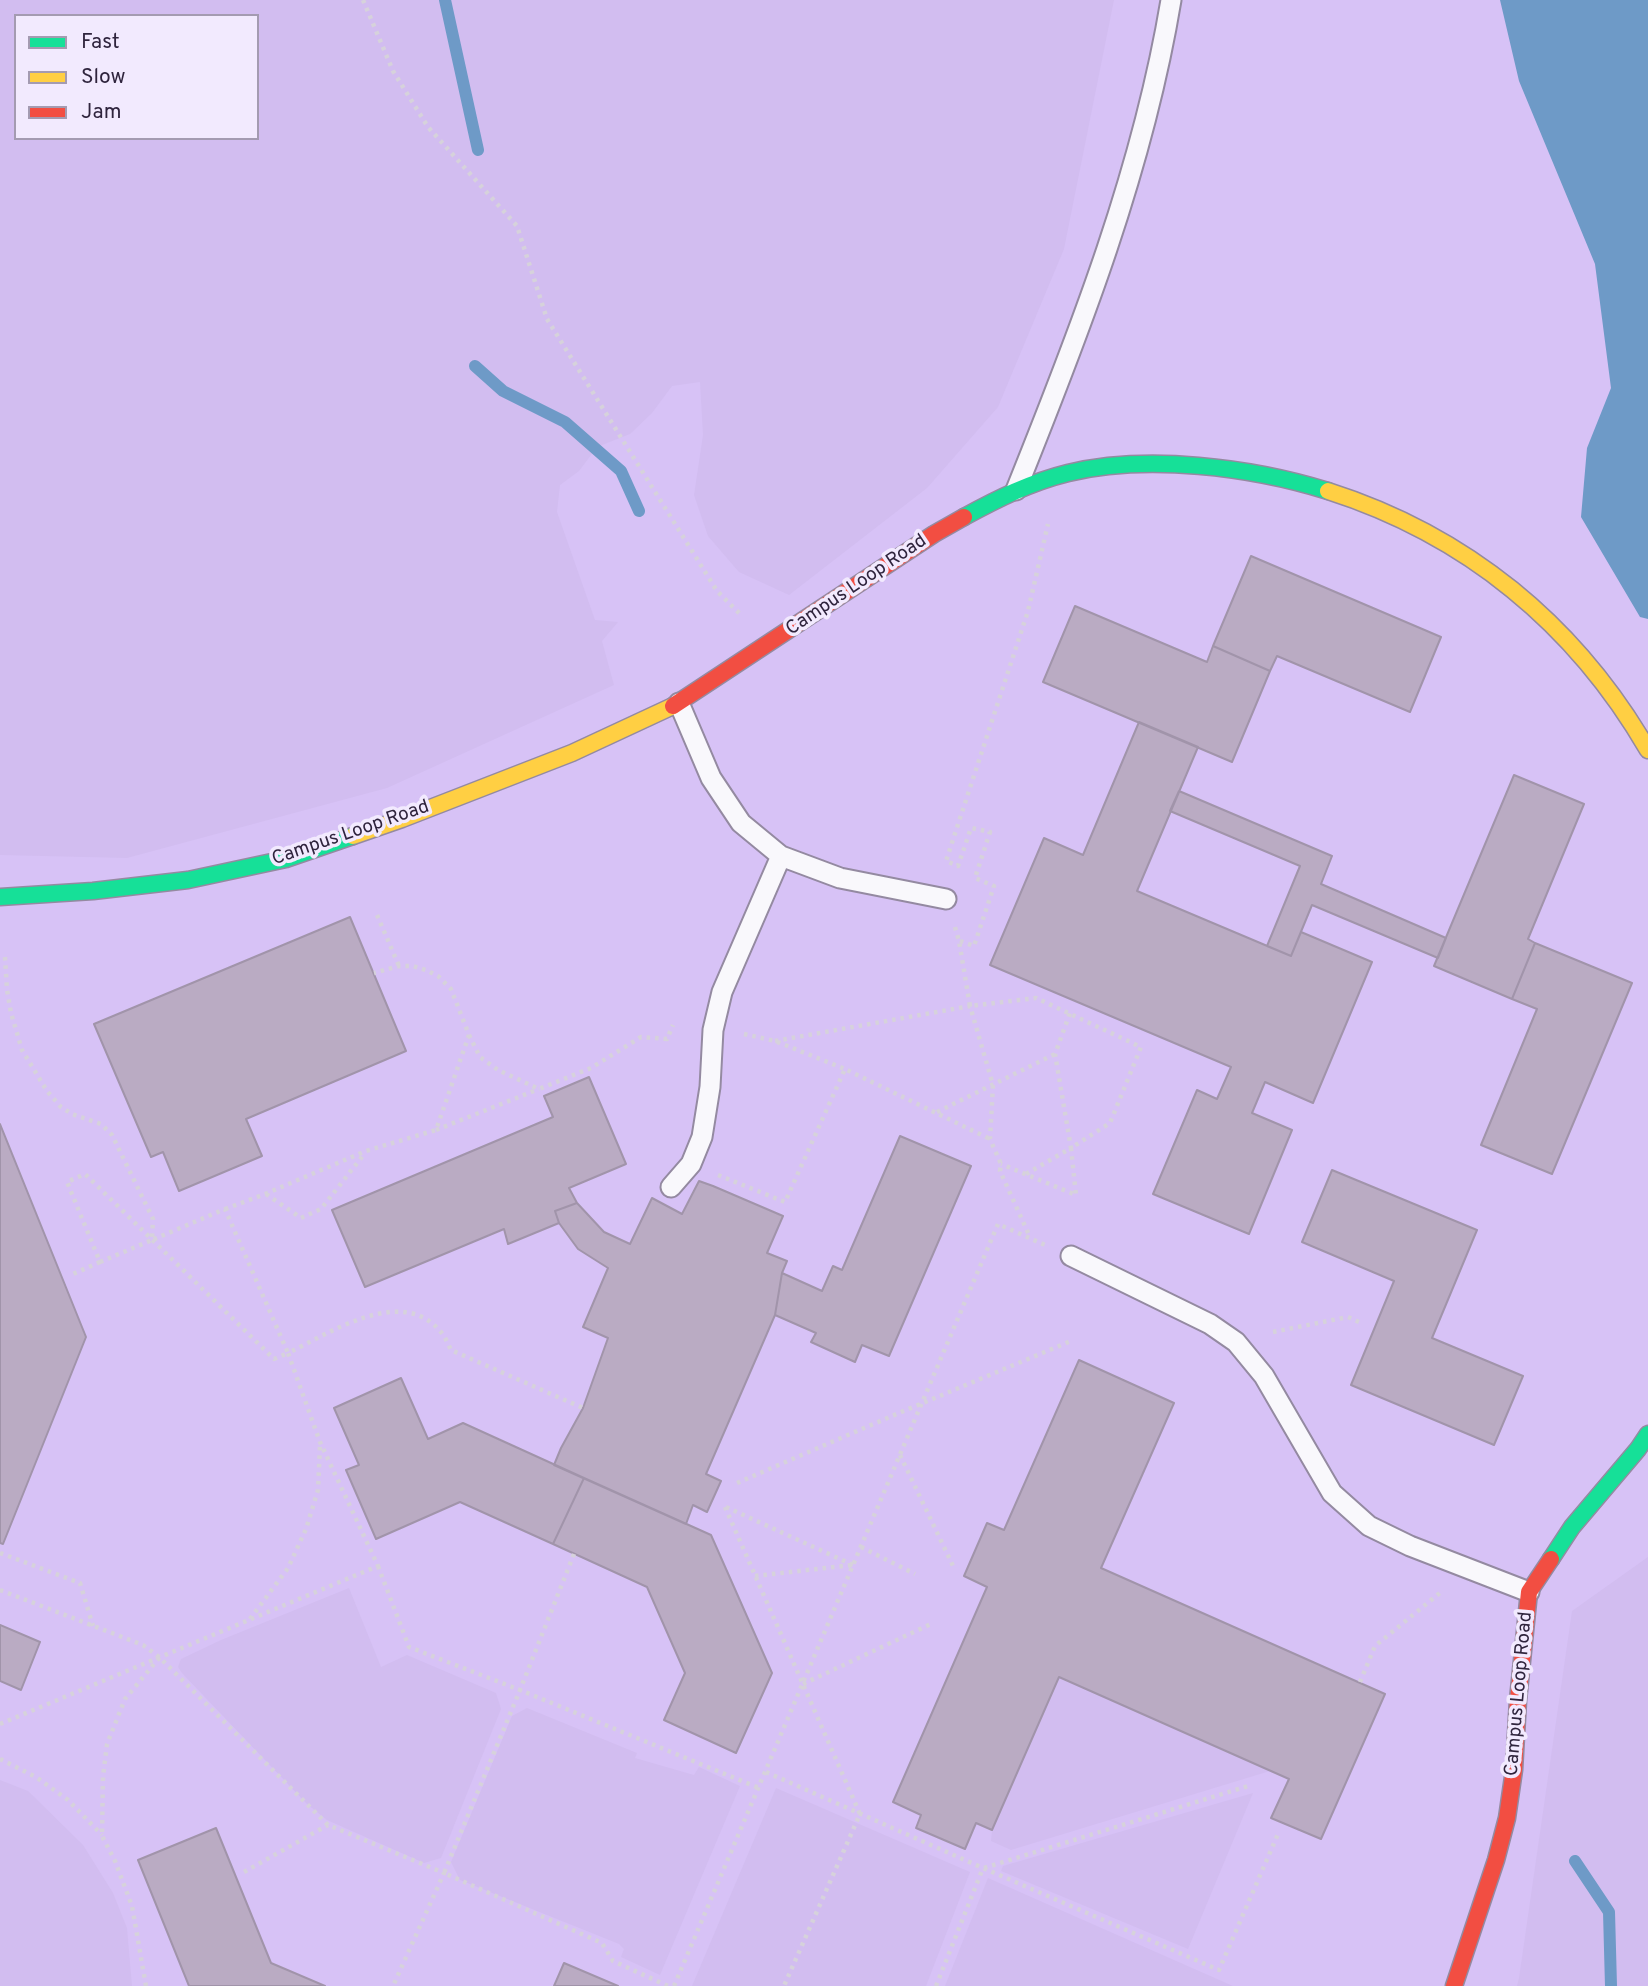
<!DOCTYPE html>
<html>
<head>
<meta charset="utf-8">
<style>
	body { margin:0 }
	#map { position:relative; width:1648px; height:1986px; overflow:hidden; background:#dacfeb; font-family:Overpass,sans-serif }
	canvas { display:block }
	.legend { position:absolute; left:14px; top:14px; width:245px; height:126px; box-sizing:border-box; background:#f2eafe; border:2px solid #a49bb1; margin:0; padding:9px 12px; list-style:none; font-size:21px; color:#2f243d }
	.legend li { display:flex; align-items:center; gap:14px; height:35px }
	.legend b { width:35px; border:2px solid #a49bb1 }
</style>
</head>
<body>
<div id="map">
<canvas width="1648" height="1986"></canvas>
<ul class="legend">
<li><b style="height:9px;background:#16e098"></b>Fast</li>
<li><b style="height:9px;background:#ffcf43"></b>Slow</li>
<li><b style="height:9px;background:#f24e42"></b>Jam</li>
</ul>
</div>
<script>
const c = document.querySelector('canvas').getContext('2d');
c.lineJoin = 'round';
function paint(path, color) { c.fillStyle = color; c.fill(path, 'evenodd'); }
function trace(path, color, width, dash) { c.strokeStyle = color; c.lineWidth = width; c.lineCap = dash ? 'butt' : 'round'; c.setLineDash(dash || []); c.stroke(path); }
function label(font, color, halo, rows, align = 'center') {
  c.font = font + ' Overpass,sans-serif'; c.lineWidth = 7; c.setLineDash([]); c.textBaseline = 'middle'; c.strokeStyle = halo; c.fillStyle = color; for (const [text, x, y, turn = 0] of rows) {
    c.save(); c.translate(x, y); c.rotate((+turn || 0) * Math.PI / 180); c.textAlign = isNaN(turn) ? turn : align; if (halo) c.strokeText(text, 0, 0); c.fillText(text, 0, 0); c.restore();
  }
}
const built = new Path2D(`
	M0,0h1648v1986h-1648zM16,16h241v122h-241z`);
const green = new Path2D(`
	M0,0h1114l-50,249 -66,158 -71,81 -138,107 -50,-23 -31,-36 -14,-41 9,-60 -3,-53 -28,4 -20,27 -22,21 -33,13 -18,24 -19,14 -3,27 38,108 23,2 -16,19 12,44 -227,103 -260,70 -127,-3zM16,16h241v122h-241z
	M1648,1557v429h-131l2,-8 53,-367z
	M349,1588l32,79 26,-12 89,38 5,16 -60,149 -17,5 -97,-43 -20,-16 -125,-131 -4,-6 3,-8 40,-19z
	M1059,1677l211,94 -259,79 -20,-9 1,-11z
	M527,1708l110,45 -2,5 59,17 5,-8 41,19 -80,189 -39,-18 3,-8 -5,-5 -159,-64 -9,-18 61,-146z
	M0,1780l28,11 55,54 30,48 14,35 5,58h-132z
	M776,1788l194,84 -44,114h-234z
	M1253,1793l-65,156 -187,-78 2,-5z
	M988,1878l245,108h-288z`);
const water = new Path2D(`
	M1500,0h148v619l-8,-2 -59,-100 6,-69 24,-60 -16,-124 -76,-183z`);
const stream = new Path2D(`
	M445,0l33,150
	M475,366l28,25 62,31 56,49 18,40
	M1575,1861l34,51 2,74`);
const building = new Path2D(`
	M1251,556l190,81 -31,75 -133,-56 -7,15 -57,-25z
	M1075,606l132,56 6,-16 57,25 -38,91 -189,-80z
	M1139,722l59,25 -61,144 154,65 10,-24 71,30 -59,141 -48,-21 -13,31 40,17 -43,104 -96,-40 44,-104 20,9 14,-32 -241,-102 54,-127 39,17z
	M1514,775l70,29 -56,135 7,4 -23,56 -78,-33z
	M1179,791l153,65 -11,28 125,54 -8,20 -126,-53 -21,51 -24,-10 33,-80 -130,-55z
	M350,917l56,134 -160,68 16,37 -83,35 -16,-39 -12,5 -57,-133z
	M1535,943l97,40 -80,191 -71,-29 56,-136 -25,-10z
	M589,1077l37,87 -57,24 8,15 -22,8 4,12 -51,21 -4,-15 -139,58 -33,-77 221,-93 -9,-21z
	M0,1124l86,213 -83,207 -3,-1z
	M900,1136l71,30 -82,190 -27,-11 -7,17 -44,-20 5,-9 -41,-18 7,-42 40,18 11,-25 9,4z
	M1332,1170l145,60 -45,108 91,38 -29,69 -143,-60 43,-104 -92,-39z
	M699,1181l14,5 70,30 -16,37 20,8 -5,12 -7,42 -69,159 15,7 -14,31 -14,-7 -7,19 -132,-59 7,-17 22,-40 25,-70 -25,-11 25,-59 -30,-19 -19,-26 -4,-12 22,-8 27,29 26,12 22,-46 30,16z
	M1079,1360l95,43 -73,165 284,126 -64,145 -50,-21 18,-39 -230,-102 -67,153 -16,-7 -11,26 -49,-21 5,-13 -28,-13 94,-215 -23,-11 23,-53 17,7z
	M401,1378l27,61 35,-16 121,55 -31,66 -93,-42 -84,37 -30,-69 13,-5 -25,-57z
	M584,1478l127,57 61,138 -36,80 -72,-33 21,-47 -38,-86 -94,-43z
	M0,1625l40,17 -19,48 -21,-9z
	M216,1828l55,135 54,23h-136l-51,-126z
	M564,1963l54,23h-64z`);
const path = new Path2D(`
	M363,0l30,71 35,56 89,99 30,93 170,272 23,23
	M377,915l22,51
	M955,927l4,14 11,65 66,-8 105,49 -31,76 -39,25 5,47 -75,-31
	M960,941l14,5 20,-60 -19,-8 15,-46 -19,-4 -13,38 -12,-5 82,-250 20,-87
	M5,957l2,33 4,23 11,37 25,41 14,16 11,7 29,10 11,11 41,84 -1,21 73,-31 63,144 -14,6 -189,-185 -18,8 33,80 -27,12
	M744,1034l31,7 70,28
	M469,1035l11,22 18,13 41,19 52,-21 50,-31 26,2 6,-14
	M775,1041l195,-35 23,79 -3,54 11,25 -1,7 30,66
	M937,1112l118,-58
	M436,1130l103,-41
	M1026,1174l45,-26 -16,-94 15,-41
	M718,1175l67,27 60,-133 145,70
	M266,1194l35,24 20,-9 44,-56
	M225,1209l40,-15 101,-43 70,-21 33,-95 -18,-46 -13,-13 -12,-6 -13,-4h-14l-25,7
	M100,1262l52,-22
	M1273,1332l75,-15 13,6
	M900,1455l54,113
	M737,1483l162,-70 172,-72
	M725,1507l135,307 -76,172
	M726,1507l127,58
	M861,1547l54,27
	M0,1553l80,30 13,43
	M574,1554l-54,136 239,98
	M378,1566l31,81 111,43 -76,183 158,70 11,18 55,25
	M755,1576l97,-11
	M0,1590l143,55 16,12 169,168 116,48 -51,113
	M250,1619l38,-51 18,-39 12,-39 2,-44
	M1360,1682l15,-36 66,-54
	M803,1684l130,-61
	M0,1724l378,-158 -58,-124 -32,-89c42,-20 113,-68 152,-22 5,5 8,13 11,19l132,58
	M0,1759l36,18 32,23 34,35
	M766,1772l217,96 236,102 59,-136
	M984,1868l264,-82
	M244,1872l84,-47
	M146,1986l-14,-80 -17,-45 -13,-25 1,-59 4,-33 18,-45 34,-41
	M674,1986l324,-762 47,21
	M936,1986l47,-118`);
const lane = new Path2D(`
	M1016,490c64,-159 127,-321 155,-490
	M679,703l32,75 30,45 40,33 59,22 106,21
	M671,1187l20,-23 11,-27 8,-50 3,-57 9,-38 59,-136
	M1071,1256l139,68 26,18 28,34 68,117 37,33 41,20 119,46`);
const fast = new Path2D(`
	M964,517c33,-18 67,-35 104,-44 79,-19 183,-6 260,18
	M0,897l93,-6 95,-11 98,-21 67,-23
	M1551,1559l21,-32 66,-78 10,-15`);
const slow = new Path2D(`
	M1328,491c138,44 247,133 320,259
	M353,836l49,-17 170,-66 101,-47`);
const jam = new Path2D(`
	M673,706l261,-172 30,-17
	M1454,1986l42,-126 11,-42 7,-48 4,-70 11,-108 22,-33`);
const streetNames = [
	["Campus Loop Road",857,586,-34],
	["Campus Loop Road",351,834,-19],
	["Campus Loop Road",1520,1694,-85]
];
paint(built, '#d7c2f6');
paint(green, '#d2bdf0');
paint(water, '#6e9ac7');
trace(stream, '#6e9ac7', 12);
paint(building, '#baabc3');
trace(building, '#a194aa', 2);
trace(lane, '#948aa1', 23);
trace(fast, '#948aa1', 19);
trace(slow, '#948aa1', 19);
trace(jam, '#948aa1', 19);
trace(path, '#d6d2db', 4.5, [3.5, 5]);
trace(lane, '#f9f8fc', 19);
trace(fast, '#16e098', 16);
trace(slow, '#ffcf43', 16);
trace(jam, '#f24e42', 16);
label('19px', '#2f243d', '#f2eafe', streetNames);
</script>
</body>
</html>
